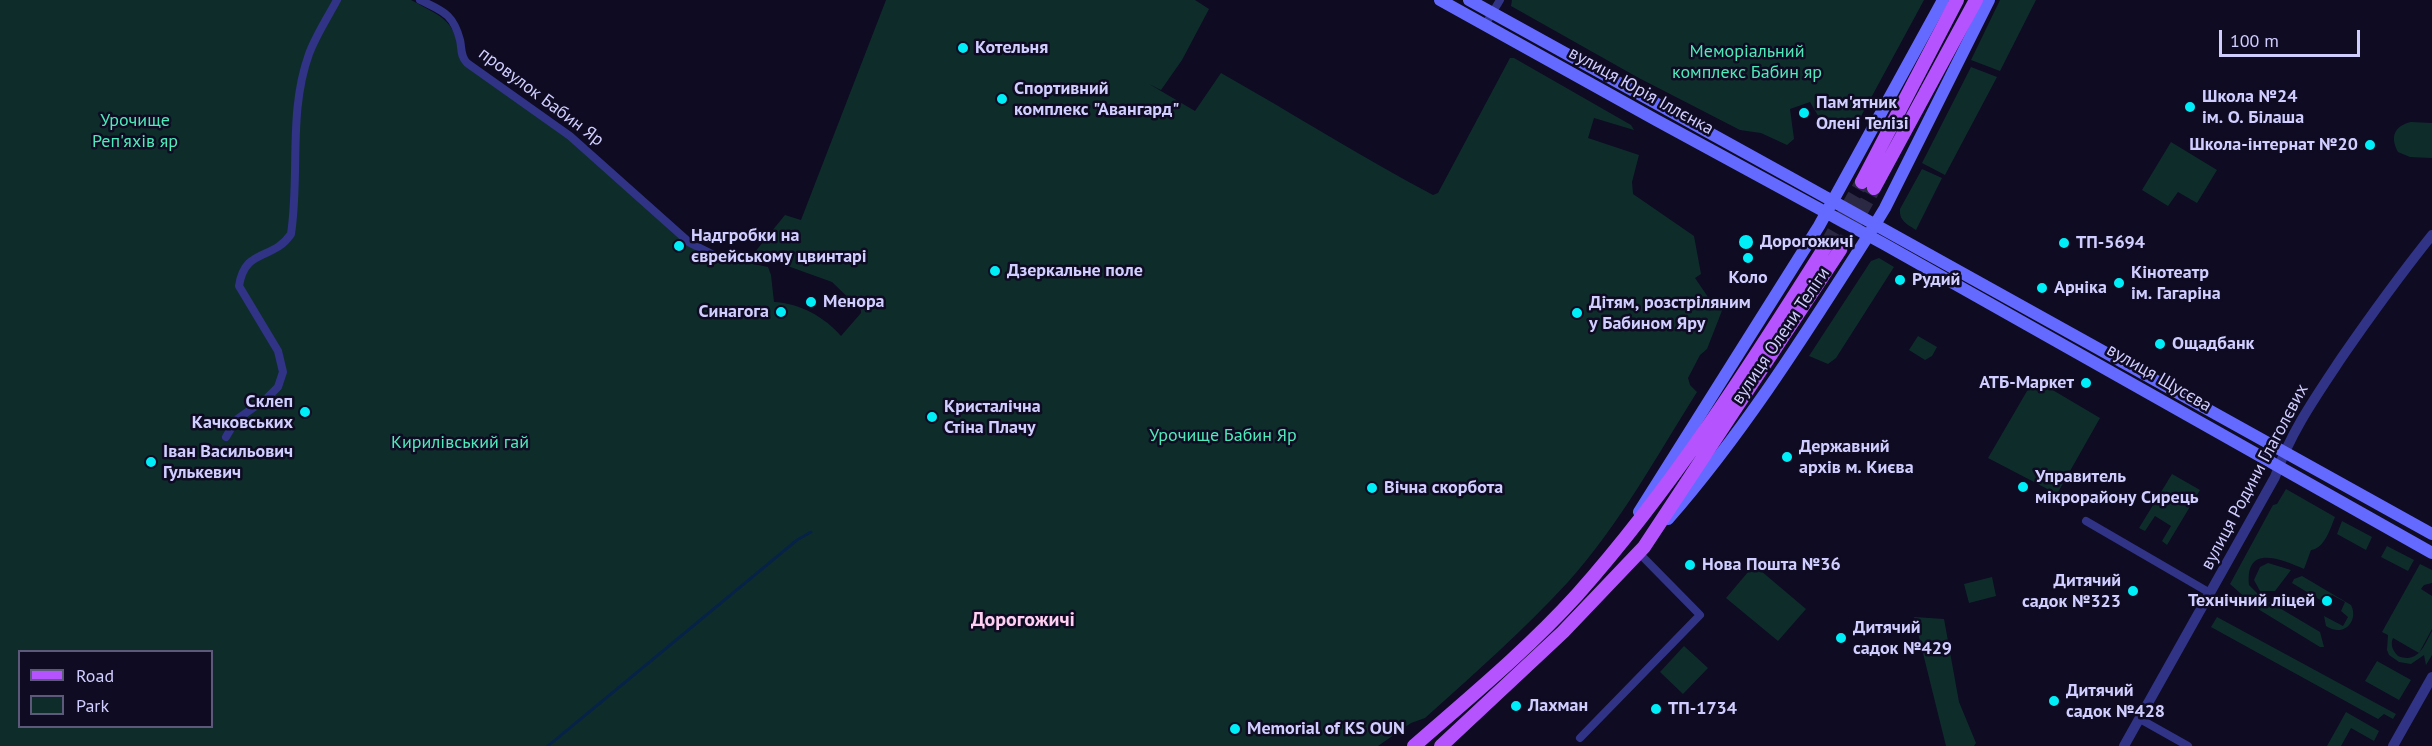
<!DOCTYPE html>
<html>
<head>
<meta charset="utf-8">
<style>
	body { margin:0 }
	#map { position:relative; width:2432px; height:746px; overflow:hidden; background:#0e0b23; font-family:"PT Sans",sans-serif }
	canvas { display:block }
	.legend { position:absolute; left:18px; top:650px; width:195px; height:78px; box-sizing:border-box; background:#0e0b23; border:2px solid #5c597b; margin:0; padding:8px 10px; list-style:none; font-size:18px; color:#d0cdff }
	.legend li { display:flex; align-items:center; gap:12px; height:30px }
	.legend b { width:30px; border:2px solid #5c597b }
	.scale { position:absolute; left:2219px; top:30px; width:141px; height:27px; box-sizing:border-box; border:3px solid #d0cdff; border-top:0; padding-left:8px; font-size:18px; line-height:21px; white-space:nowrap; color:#d0cdff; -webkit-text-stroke:4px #0e0b23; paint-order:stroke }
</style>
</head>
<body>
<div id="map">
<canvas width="2432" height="746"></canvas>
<ul class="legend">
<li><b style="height:8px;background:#b554ff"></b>Road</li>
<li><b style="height:16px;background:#0e2d2a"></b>Park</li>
</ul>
<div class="scale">100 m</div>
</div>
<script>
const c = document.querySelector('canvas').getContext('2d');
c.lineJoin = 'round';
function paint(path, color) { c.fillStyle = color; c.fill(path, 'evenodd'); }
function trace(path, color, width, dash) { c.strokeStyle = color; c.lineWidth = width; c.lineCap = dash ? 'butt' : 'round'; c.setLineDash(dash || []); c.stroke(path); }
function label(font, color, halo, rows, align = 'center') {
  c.font = font + ' "PT Sans",sans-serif'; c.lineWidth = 5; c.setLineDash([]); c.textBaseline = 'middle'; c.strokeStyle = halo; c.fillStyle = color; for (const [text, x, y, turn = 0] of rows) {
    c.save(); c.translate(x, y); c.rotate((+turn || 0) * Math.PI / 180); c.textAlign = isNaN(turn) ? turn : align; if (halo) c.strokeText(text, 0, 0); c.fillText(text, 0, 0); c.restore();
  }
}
const green = new Path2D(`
	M0,0h411c35,19 44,20 50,61l107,76 102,87 44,32 54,11 3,8 3,27c25,1 51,15 67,34l20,-23v-3l-29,-28 -61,-22 -21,-2 35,-43 16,5 85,-220h309l14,9 -27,51 -21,30 -12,-6 46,27 26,-38c71,40 140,84 212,122l5,-2 72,-135h4l117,67 3,5 -40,-12 -6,20 51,17 -7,27 1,12 61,42 7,38 -6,4 13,19 15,11 -16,41 -7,6 -12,23 2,7 7,7c-39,62 -79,135 -129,190 -44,48 -94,92 -143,136l-14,5 -33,23h-1378zM20,652h192v74h-192z
	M1512,0h412l-71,131 -16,-8 -4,6 -6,2 -17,-29 -20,7 4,30 -7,6 -26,-12 -21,-3 -103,-53 -126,-71z
	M2000,0h36l-36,71 -29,-11z
	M1971,67l26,10 -52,98 -23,-12z
	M2411,122l21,1v35l-22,-1 -12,-5c-8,-15 -4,-26 13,-30z
	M2171,142l46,28 -20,33 -19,-11 -10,14 -26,-16z
	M1922,169l20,9 -26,52c-9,-6 -17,-9 -16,-21z
	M1879,258l15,9 -58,91 -8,6 -19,-8 62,-95z
	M1918,336l19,11 -5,9 -7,4 -16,-10z
	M2034,379l66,39 -43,76 -69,-36z
	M2172,474l28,16 -33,55 -5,-4 9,-15 -16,-10 -10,15 -6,-3z
	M2286,489l49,28c-5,12 -10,31 -24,33l-7,19c-22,-9 -59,-26 -55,16l12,12 59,35 4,15h-4l-62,-38 -28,-25 43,-79 4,-1z
	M2342,521l30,16 -6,13 -29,-16z
	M2387,546l27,14 -6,11 -27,-14z
	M2268,563l23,7 -16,21h-15l-6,-11 6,-13z
	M2420,564l12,6v13l-8,2 -6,8 3,-4 11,7v33l-13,24 -26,-15c-3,7 0,13 5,18 20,8 26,-10 34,-25v24l-6,10 -2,-10 -13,9 -12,-2 -10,-7 -2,-5 1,-15 -6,-3z
	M1754,565l52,44 -28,32 -52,-43z
	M2302,576l49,29c8,16 -7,33 -25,21l-2,-10 19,10 5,-9 -7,-6 4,-9 -13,-7 -5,9 -35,-21 2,-4z
	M1992,577l4,19 -27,7 -5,-19z
	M1914,617l30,2 15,83 17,41 -2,3h-28z
	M2217,617l179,97 -3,5 -9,-5 -6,5 -167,-92z
	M1684,646l24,22 -25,26 -23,-22z
	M2377,661l34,19 -12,20 -34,-19z
	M2346,712l33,19 -5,10 -23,-13 -10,18h-14z`);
const stream = new Path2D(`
	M548,746l249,-206 14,-8`);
const primaryTunnel = new Path2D(`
	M1827,244l35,-62
	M1840,250l34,-62`);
const minor = new Path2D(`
	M420,0c22,11 33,13 40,40 2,8 0,16 7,23l103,73 120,107 26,13
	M1485,25l15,-25
	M226,437l10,-17 31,-22 11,-11 5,-15 -5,-21 -39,-65c6,-39 34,-25 52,-52 9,-60 -3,-122 18,-180 7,-19 19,-37 28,-54
	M2086,521l124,72
	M2140,719l48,27
	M1580,738l120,-123 -62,-63`);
const tertiary = new Path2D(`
	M2124,746l151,-269c15,-44 41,-81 67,-120 29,-42 58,-82 90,-122
	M2393,746l39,-69`);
const secondary = new Path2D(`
	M1440,0l216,120 228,124 548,309
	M1469,0c321,178 643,354 963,534
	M1639,512l180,-286 124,-226
	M1668,519c76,-87 138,-186 200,-283l17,-28 104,-208`);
const primary = new Path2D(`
	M1862,182l95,-182
	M1874,188l102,-188
	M1414,746c56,-49 113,-96 163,-151 96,-108 173,-229 250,-351
	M1441,746l122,-114 81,-85 196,-297`);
const markers = [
	[963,48,6,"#00eef8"],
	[1002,99,6,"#00eef8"],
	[2190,107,6,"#00eef8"],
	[1804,113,6,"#00eef8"],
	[2370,145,6,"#00eef8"],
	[1746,242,8,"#00eef8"],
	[2064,243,6,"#00eef8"],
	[679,246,6,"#00eef8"],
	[1748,258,6,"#00eef8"],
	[995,271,6,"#00eef8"],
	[1900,280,6,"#00eef8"],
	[2119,283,6,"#00eef8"],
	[2042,288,6,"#00eef8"],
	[811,302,6,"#00eef8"],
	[781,312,6,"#00eef8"],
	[1577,313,6,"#00eef8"],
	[2160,344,6,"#00eef8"],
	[2086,383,6,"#00eef8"],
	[305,412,6,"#00eef8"],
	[932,417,6,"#00eef8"],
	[1787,457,6,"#00eef8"],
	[151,462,6,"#00eef8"],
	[2023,487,6,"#00eef8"],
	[1372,488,6,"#00eef8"],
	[1690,565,6,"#00eef8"],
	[2133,591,6,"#00eef8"],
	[2327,601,6,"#00eef8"],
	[1841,638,6,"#00eef8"],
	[2054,701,6,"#00eef8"],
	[1516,706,6,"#00eef8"],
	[1656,709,6,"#00eef8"],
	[1235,729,6,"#00eef8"]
];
const poiNames = [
	["Котельня",975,48],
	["Спортивний",1014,89],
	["комплекс \"Авангард\"",1014,110],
	["Школа №24",2202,97],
	["ім. О. Білаша",2202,118],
	["Пам'ятник",1816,103],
	["Олені Телізі",1816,124],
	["Школа-інтернат №20",2358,145,"right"],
	["Надгробки на",691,236],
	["єврейському цвинтарі",691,257],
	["Дорогожичі",1760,242],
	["ТП-5694",2076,243],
	["Дзеркальне поле",1007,271],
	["Кінотеатр",2131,273],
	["ім. Гагаріна",2131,294],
	["Коло",1748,278,"center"],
	["Рудий",1912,280],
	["Арніка",2054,288],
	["Менора",823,302],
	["Дітям, розстріляним",1589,303],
	["у Бабином Яру",1589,324],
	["Синагога",769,312,"right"],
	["Ощадбанк",2172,344],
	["АТБ-Маркет",2074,383,"right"],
	["Склеп",293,402,"right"],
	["Качковських",293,423,"right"],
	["Кристалічна",944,407],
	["Стіна Плачу",944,428],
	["Державний",1799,447],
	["архів м. Києва",1799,468],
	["Іван Васильович",163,452],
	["Гулькевич",163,473],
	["Управитель",2035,477],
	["мікрорайону Сирець",2035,498],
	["Вічна скорбота",1384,488],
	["Нова Пошта №36",1702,565],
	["Дитячий",2121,581,"right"],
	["садок №323",2121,602,"right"],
	["Технічний ліцей",2315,601,"right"],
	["Дитячий",1853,628],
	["садок №429",1853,649],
	["Дитячий",2066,691],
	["садок №428",2066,712],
	["Лахман",1528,706],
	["ТП-1734",1668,709],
	["Memorial of KS OUN",1247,729]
];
const parkNames = [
	["Меморіальний",1747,52],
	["комплекс Бабин яр",1747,73],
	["Урочище",135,121],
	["Реп'яхів яр",135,142],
	["Урочище Бабин Яр",1223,436],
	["Кирилівський гай",460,443]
];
const streetNames = [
	["вулиця Юрія Іллєнка",1641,91,29],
	["провулок Бабин Яр",541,97,37],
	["вулиця Олени Теліги",1781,336,-56],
	["вулиця Щусєва",2159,378,30],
	["вулиця Родини Глаголєвих",2255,477,-62]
];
const neighbourhoodNames = [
	["Дорогожичі",1023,620]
];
paint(green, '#0e2d2a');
trace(stream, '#062247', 3);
trace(primaryTunnel, '#2b2844', 14, [14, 7]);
trace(minor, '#313387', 8);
trace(tertiary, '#313387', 10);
trace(secondary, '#646aff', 12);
trace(primary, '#b554ff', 14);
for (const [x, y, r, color] of markers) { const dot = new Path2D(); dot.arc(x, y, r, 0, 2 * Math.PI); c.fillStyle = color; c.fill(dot); trace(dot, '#0e0b23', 2); }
label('bold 18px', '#d0cdff', '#0e0b23', poiNames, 'left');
label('18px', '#4debba', '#0e0b23', parkNames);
label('18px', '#d0cdff', '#0e0b23', streetNames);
label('bold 20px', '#ffcff1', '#0e0b23', neighbourhoodNames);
</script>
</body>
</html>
